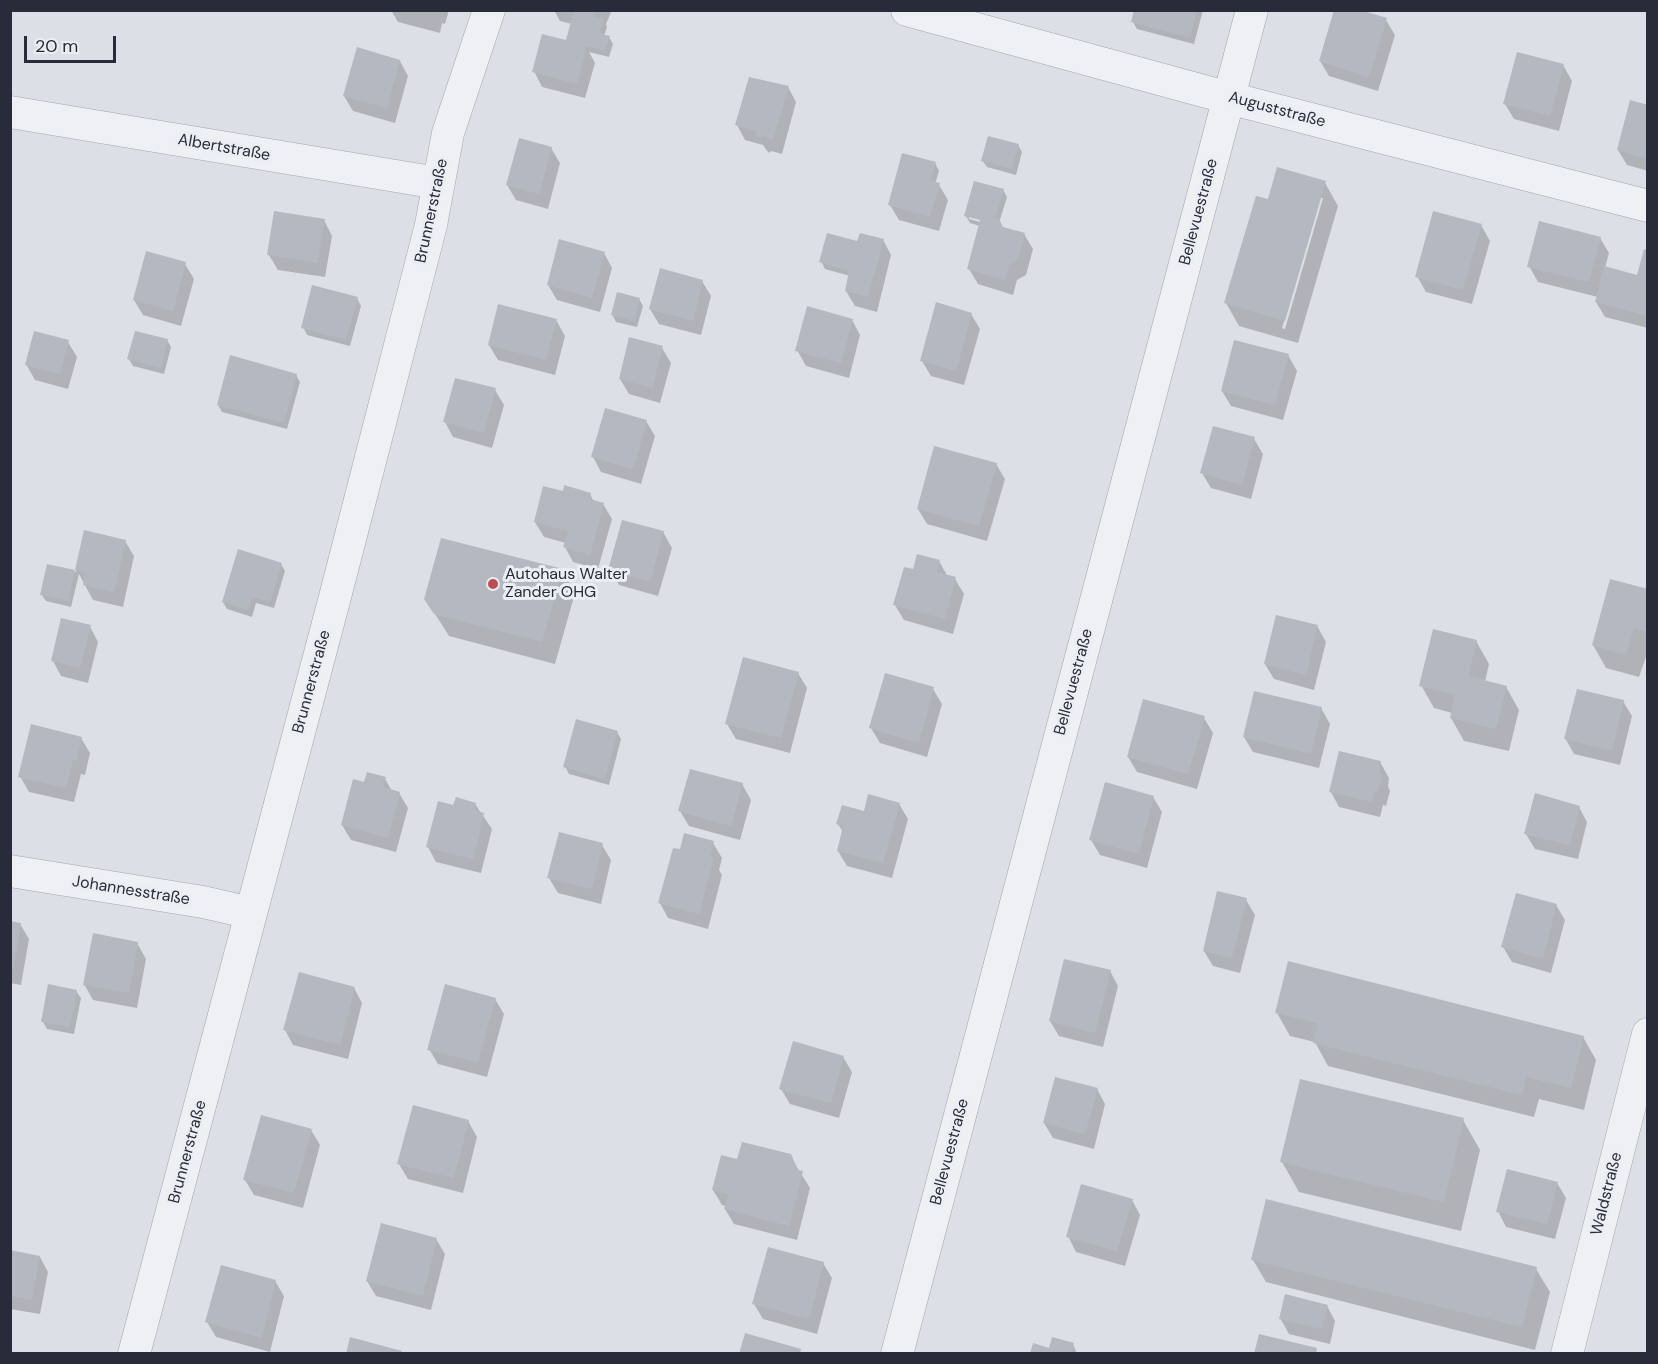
<!DOCTYPE html>
<html>
<head>
<meta charset="utf-8">
<style>
	body { margin:0 }
	#map { position:relative; width:1658px; height:1364px; overflow:hidden; background:#dcdfe5; font-family:"DM Sans",sans-serif }
	canvas { display:block }
	.frame { position:absolute; inset:0; border:12px solid #282c3a; pointer-events:none }
	.scale { position:absolute; left:24px; top:36px; width:92px; height:27px; box-sizing:border-box; border:3px solid #282c3a; border-top:0; padding-left:8px; font-size:18px; line-height:21px; white-space:nowrap; color:#282c3a; -webkit-text-stroke:4px #ebeef3; paint-order:stroke }
</style>
</head>
<body>
<div id="map">
<canvas width="1658" height="1364"></canvas>
<div class="frame"></div>
<div class="scale">20 m</div>
</div>
<script>
const c = document.querySelector('canvas').getContext('2d');
c.lineJoin = 'round';
function paint(path, color) { c.fillStyle = color; c.fill(path, 'evenodd'); }
function trace(path, color, width, dash) { c.strokeStyle = color; c.lineWidth = width; c.lineCap = dash ? 'butt' : 'round'; c.setLineDash(dash || []); c.stroke(path); }
function label(font, color, halo, rows, align = 'center') {
  c.font = font + ' "DM Sans",sans-serif'; c.lineWidth = 6; c.setLineDash([]); c.textBaseline = 'middle'; c.strokeStyle = halo; c.fillStyle = color; for (const [text, x, y, turn = 0] of rows) {
    c.save(); c.translate(x, y); c.rotate((+turn || 0) * Math.PI / 180); c.textAlign = isNaN(turn) ? turn : align; if (halo) c.strokeText(text, 0, 0); c.fillText(text, 0, 0); c.restore();
  }
}
const shadow = new Path2D(`
	M391,10h58l-4,14 -3,-1 -2,10 -42,-11z
	M554,10h58l-6,14 1,3 -3,9 5,1 4,7 -4,13 -20,-5 6,11 -10,35 -43,-11 -8,-16 33,-29 5,-18 -12,-3z
	M1136,10h67l-9,34 -57,-15 -4,-7z
	M1386,20l9,15 -17,56 -49,-15 -9,-15z
	M400,61l8,15 -13,47 -42,-12 -9,-15z
	M1563,65l9,16 -13,50 -45,-12 -9,-15z
	M788,87l8,15 -14,52 -11,-3 -1,2 -3,-2 -4,-6 -18,-5 -8,-15z
	M1648,107v64l-21,-6 -9,-15z
	M1018,145l4,7 -6,23 -29,-8 -5,-7z
	M551,148l9,15 -12,46 -32,-9 -9,-15z
	M935,163l4,8 -4,13 4,1 9,15 -9,31 -40,-11 -9,-15z
	M1325,183l13,23 -40,137 -59,-17 -13,-23 43,-102zM1320,198h3l-38,131 -3,-1z
	M1003,190l4,7 -8,26 3,5 22,6 9,15 -7,26 -9,5 -4,15 -35,-11 -9,-15 11,-43 -10,-3 -4,-7zM969,216l18,5v3l-18,-5z
	M324,220l8,16 -7,41 -47,-7 -9,-15z
	M1481,225l9,16 -18,63 -46,-12 -9,-16z
	M1600,238l9,15 -4,15 33,9 10,-26v77l-43,-11 -9,-15 2,-5 -60,-15 -9,-16z
	M883,240l8,15 -14,57 -22,-6 -9,-15 4,-15 -25,-7 -4,-8 35,-19z
	M604,253l8,15 -12,44 -43,-12 -9,-15z
	M185,264l9,15 -13,47 -38,-11 -9,-15z
	M702,281l9,15 -10,39 -42,-11 -9,-15z
	M357,298l4,8 -11,40 -43,-11 -4,-8z
	M639,299l4,7 -6,21 -21,-5 -4,-8z
	M971,314l9,15 -16,56 -33,-9 -9,-15z
	M556,320l9,16 -10,39 -57,-15 -9,-15z
	M852,320l8,15 -11,43 -43,-12 -9,-16z
	M167,340l4,7 -7,27 -31,-8 -4,-7z
	M68,342l9,15 -9,32 -33,-9 -9,-16z
	M662,348l9,15 -11,40 -31,-9 -9,-15z
	M1288,355l9,16 -14,49 -52,-14 -9,-15z
	M296,375l4,7 -13,47 -65,-17 -4,-7z
	M495,390l9,15 -12,43 -39,-11 -8,-15z
	M646,421l9,15 -14,48 -40,-12 -8,-15z
	M1254,439l9,15 -12,45 -40,-11 -9,-15z
	M996,464l9,15 -18,62 -60,-17 -9,-15z
	M564,493l26,1 4,8 9,2 9,15 -14,50 -25,-7 -8,-15 1,-4 -22,-6 -9,-15z
	M85,532l40,9 9,15 -11,51 -30,-7 -14,-26 -8,33 -25,-6 -5,-7 7,-28 28,6z
	M663,532l9,16 -14,48 -39,-11 -9,-15z
	M939,561l9,16 7,2 9,15 -11,40 -49,-14 -9,-15 19,-34z
	M281,564l4,7 -11,37 -18,-5 -4,14 -25,-8 -4,-7z
	M562,570l13,23 -20,71 -106,-28 -24,-38z
	M1648,590v61l-9,26 -33,-9 -13,-23z
	M1317,626l9,16 -12,48 -40,-11 -9,-15z
	M90,627l8,15 -10,41 -27,-7 -8,-15z
	M1476,641l13,23 -4,18 21,5 13,23 -10,41 -45,-10 -13,-23 1,-5 -18,-5 -13,-23z
	M798,673l9,15 -17,65 -54,-14 -9,-15z
	M933,689l9,15 -15,53 -47,-14 -9,-15z
	M1623,701l9,15 -12,49 -46,-11 -9,-16z
	M1321,708l9,16 -11,44 -66,-16 -9,-15z
	M1204,718l9,15 -16,56 -60,-17 -9,-15z
	M617,732l4,7 -12,46 -40,-11 -4,-8z
	M81,738l9,15 -5,22 -4,-1 -7,28 -45,-10 -9,-16z
	M1380,762l9,16 -1,8 2,5 -4,15 -3,-1 -3,12 -41,-10 -8,-15z
	M385,779l7,12 7,2 9,15 -12,44 -45,-12 -9,-15 23,-41z
	M742,784l9,16 -11,40 -51,-14 -9,-15z
	M1153,797l9,15 -15,56 -47,-13 -9,-15z
	M475,804l17,25 -11,44 -45,-11 -8,-15 26,-40z
	M899,804l9,15 -16,59 -45,-12 -9,-15 5,-19 -5,-8 27,-12z
	M1579,807l8,15 -9,37 -43,-10 -9,-15z
	M713,843l9,15 -3,12 3,5 -14,54 -40,-11 -8,-15 21,-52z
	M602,845l9,15 -10,44 -43,-11 -9,-15z
	M1246,900l9,15 -15,58 -27,-7 -9,-15z
	M1556,905l9,15 -14,53 -39,-11 -9,-15z
	M10,923l10,1 9,15 -8,46 -11,-2z
	M137,943l9,16 -9,49 -44,-8 -9,-16z
	M1110,971l8,15 -15,61 -44,-11 -9,-15z
	M354,988l8,15 -14,56 -55,-14 -8,-15z
	M76,991l5,7 -7,36 -27,-5 -4,-7z
	M495,999l9,15 -17,63 -49,-13 -9,-15z
	M1277,1013l306,24 13,23 -12,50 -45,-11 -5,18 -206,-51 -13,-24 -25,-6z
	M843,1057l9,15 -13,46 -49,-14 -9,-15z
	M1097,1089l8,15 -11,45 -41,-11 -9,-15z
	M1463,1120l17,30 -19,81 -162,-39 -17,-30z
	M468,1121l9,16 -14,56 -55,-14 -9,-15z
	M311,1130l9,15 -17,63 -49,-13 -9,-15z
	M790,1156l20,32 -13,52 -63,-16 -9,-15 1,-3 -4,-1 -9,-15 25,-29z
	M1557,1183l9,15 -11,41 -49,-12 -8,-16z
	M1132,1200l8,15 -15,51 -49,-14 -8,-16z
	M436,1239l9,15 -14,56 -55,-14 -9,-15z
	M10,1252l30,5 8,15 -8,42 -30,-5z
	M1253,1260l283,9 14,23 -15,58 -269,-68z
	M823,1263l9,15 -15,56 -54,-15 -9,-15z
	M275,1281l9,15 -14,56 -54,-15 -9,-15z
	M1327,1306l8,15 -5,23 -41,-10 -9,-16z
	M1073,1344l4,10h-45l22,-3z`);
const building = new Path2D(`
	M574,10h22l-2,7 10,1 -5,15 11,3 -5,15 -18,-5 -10,38 -45,-12 10,-38 24,6z
	M1134,10h63l-7,28 -59,-16z
	M1334,10h26l27,8 -18,59 -50,-16z
	M357,47l43,13 -13,48 -44,-12z
	M1517,52l47,12 -14,52 -47,-12z
	M749,77l40,9 -16,54 -10,-4 -2,2 -5,-2 1,-5 -22,-6z
	M1630,100l18,5v54l-31,-9z
	M988,136l31,8 -7,25 -31,-8z
	M519,138l33,9 -13,47 -33,-9z
	M902,153l34,9 -6,19 10,2 -10,34 -42,-12z
	M1277,167l49,14 -41,140 -61,-18 32,-107 12,3z
	M974,181l30,8 -9,29 4,1 4,8 22,6 -7,26 -9,6 -4,15 -38,-11 13,-49 -16,-4z
	M274,211l51,8 -8,44 -50,-8z
	M1433,211l49,13 -19,66 -48,-13z
	M1539,221l62,16 -12,45 -62,-15z
	M827,233l30,8 3,-8 24,6 -16,58 -23,-6 4,-20 -30,-9z
	M559,239l46,13 -13,46 -45,-13z
	M1644,249l4,1v66l-53,-14 9,-36 33,9z
	M146,251l40,11 -13,49 -40,-11z
	M660,268l43,12 -10,41 -44,-12z
	M312,285l46,12 -12,43 -45,-12z
	M617,292l23,6 -6,23 -23,-6z
	M936,302l36,11 -16,58 -36,-10z
	M498,304l59,15 -11,41 -58,-15z
	M807,306l46,13 -12,44 -46,-12z
	M34,331l35,9 -9,34 -35,-9z
	M135,331l33,8 -7,29 -34,-9z
	M629,337l34,9 -11,42 -33,-9z
	M1234,340l55,14 -14,51 -54,-14z
	M230,355l67,19 -13,49 -67,-18z
	M455,378l41,10 -12,45 -41,-11z
	M605,408l42,12 -14,49 -42,-12z
	M1213,426l42,11 -13,48 -42,-12z
	M934,446l63,17 -18,63 -62,-17z
	M564,485l27,8 -1,6 14,4 -14,52 -27,-8 5,-16 -34,-9 9,-36 20,5z
	M622,520l42,11 -14,51 -42,-12z
	M84,530l42,10 -12,52 -31,-7 2,-12 -10,-3z
	M441,538l122,31 -21,73 -108,-28 -10,-15z
	M238,549l44,14 -12,39 -18,-5 -4,13 -26,-8z
	M917,554l23,6 -3,12 19,5 -11,42 -52,-14 11,-38 9,2z
	M47,564l28,6 -7,31 -28,-6z
	M1610,579l38,10v43l-14,-4 -8,27 -34,-10z
	M1276,615l42,10 -12,50 -42,-11z
	M61,618l30,7 -11,43 -29,-7z
	M1433,629l44,11 -9,36 39,10 -11,43 -46,-11 5,-23 -36,-9z
	M743,657l56,15 -18,66 -56,-14z
	M885,673l49,14 -15,56 -50,-15z
	M1577,689l47,11 -12,51 -48,-12z
	M1254,691l68,16 -11,47 -68,-17z
	M1143,699l62,17 -17,58 -61,-17z
	M576,719l42,12 -13,48 -42,-12z
	M31,724l51,13 -5,23h-4l-7,28 -48,-11z
	M1339,751l42,10 -2,12 3,1 -4,18 -3,-1 -3,11 -43,-10z
	M690,769l53,14 -12,43 -53,-15z
	M367,772l19,5 -3,10 17,5 -12,46 -47,-13 12,-46 11,3z
	M1105,782l49,14 -15,58 -50,-14z
	M1535,793l45,13 -10,39 -46,-11z
	M868,794l32,9 -17,60 -46,-12 6,-25 -7,-2 6,-19 22,6z
	M456,797l20,6 -2,7 10,3 -11,46 -47,-12 12,-46 15,4z
	M559,832l44,11 -11,46 -45,-11z
	M684,833l30,8 -4,16 4,1 -15,56 -41,-11 15,-55 7,1z
	M1217,891l30,7 -15,60 -29,-7z
	M1516,893l41,11 -14,55 -42,-12z
	M10,921l11,2 -8,47h-3z
	M93,933l45,9 -9,51 -46,-8z
	M1064,959l47,11 -16,63 -46,-12z
	M1288,961l296,75 -13,52 -45,-11 -4,18 -209,-52 5,-20 -43,-10z
	M299,972l56,15 -15,58 -57,-15z
	M48,984l29,6 -7,37 -29,-5z
	M445,984l51,14 -18,64 -51,-12z
	M793,1041l51,15 -13,47 -52,-14z
	M1055,1077l43,11 -13,46 -42,-11z
	M1300,1079l164,39 -20,84 -164,-40z
	M413,1105l56,15 -15,58 -57,-14z
	M261,1115l51,14 -18,64 -51,-13z
	M742,1142l49,12 7,16 5,1 -14,55 -65,-17 4,-15 -16,-4 9,-35 16,4z
	M1507,1169l51,13 -11,42 -51,-12z
	M1081,1184l52,15 -16,52 -51,-14z
	M1266,1199l271,68 -15,60 -271,-67z
	M381,1223l56,15 -14,58 -57,-15z
	M768,1247l56,15 -15,57 -57,-15z
	M10,1250l30,6 -8,44 -22,-4z
	M221,1265l55,15 -14,58 -57,-16z
	M1285,1294l43,11 -6,24 -43,-10z
	M745,1333l56,16 -1,5h-61z
	M1259,1334l58,14 -1,6h-62z
	M350,1337l52,14 -1,3h-55z
	M1052,1337l22,6 -3,11h-41l3,-11 16,5z`);
const minor = new Path2D(`
	M907,10l322,88 419,108
	M10,112l428,71
	M10,871l193,31 48,11
	M134,1354l201,-757 96,-372 17,-92 41,-123
	M897,1354l355,-1344
	M1567,1354l81,-320`);
const markers = [
	[493,584,6,"#bf4c52"]
];
const streetNames = [
	["Auguststraße",1277,110,15],
	["Albertstraße",224,148,10],
	["Brunnerstraße",432,211,-78],
	["Bellevuestraße",1199,212,-75],
	["Brunnerstraße",312,682,-75],
	["Bellevuestraße",1074,682,-75],
	["Johannesstraße",131,891,9],
	["Brunnerstraße",188,1152,-75],
	["Bellevuestraße",950,1152,-75],
	["Waldstraße",1607,1194,-76]
];
const poiNames = [
	["Autohaus Walter",505,575],
	["Zander OHG",505,593]
];
paint(shadow, '#0003');
paint(building, '#b4b8c1');
trace(minor, '#a2a6ae', 33);
trace(minor, '#eef0f4', 32);
for (const [x, y, r, color] of markers) { const dot = new Path2D(); dot.arc(x, y, r, 0, 2 * Math.PI); c.fillStyle = color; c.fill(dot); trace(dot, '#ebeef3', 2); }
label('16px', '#282c3a', '#ebeef3', streetNames);
label('16px', '#282c3a', '#ebeef3', poiNames, 'left');
</script>
</body>
</html>
